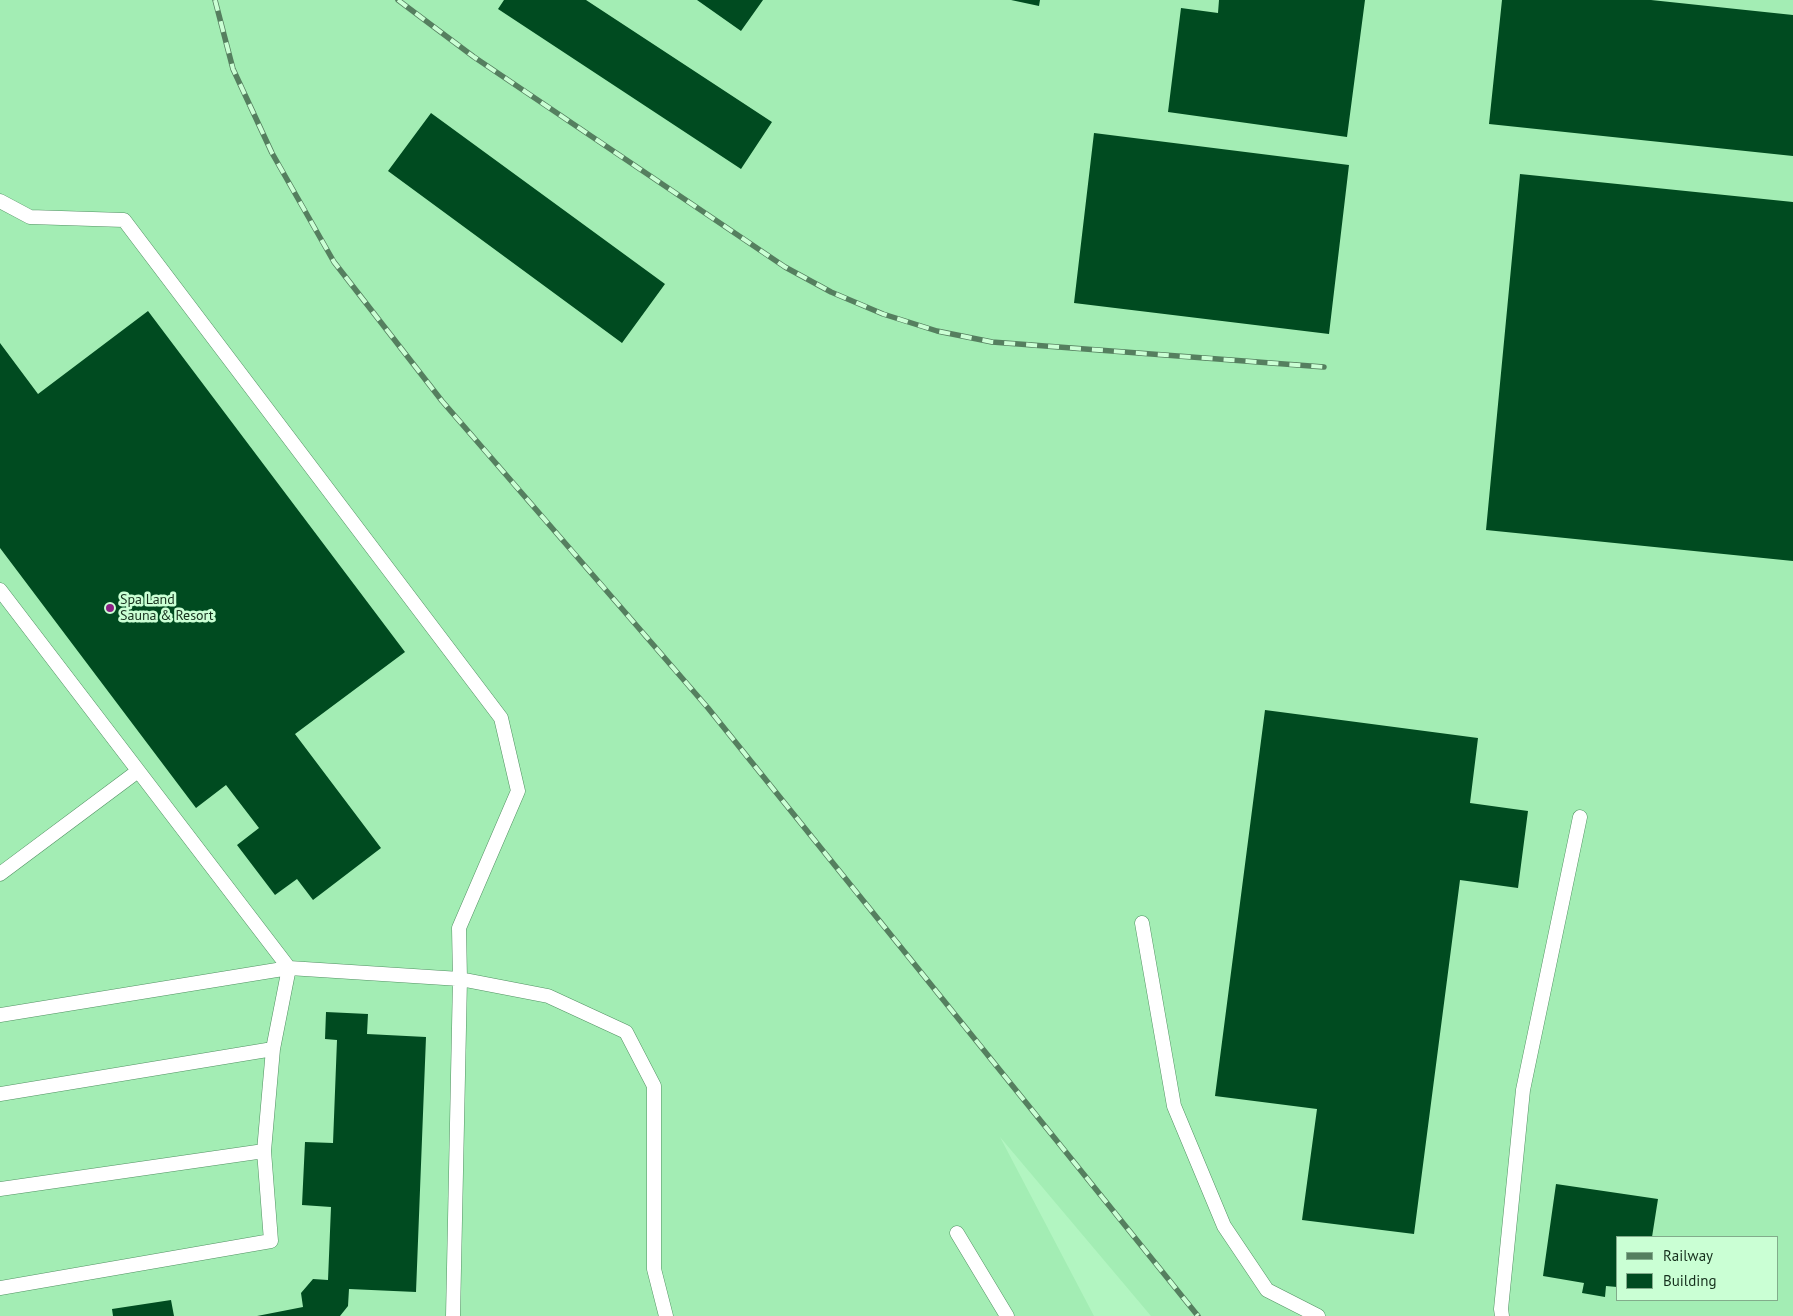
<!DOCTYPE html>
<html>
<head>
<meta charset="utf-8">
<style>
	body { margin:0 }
	#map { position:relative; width:1793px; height:1316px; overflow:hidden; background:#b2f5c1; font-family:"PT Sans",sans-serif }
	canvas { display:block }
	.legend { position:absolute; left:1616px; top:1236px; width:162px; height:65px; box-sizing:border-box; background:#caffd4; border:1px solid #82ac8b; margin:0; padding:6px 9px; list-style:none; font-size:15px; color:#16301d }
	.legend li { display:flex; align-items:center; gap:10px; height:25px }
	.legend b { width:25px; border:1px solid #82ac8b }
</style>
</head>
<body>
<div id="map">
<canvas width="1793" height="1316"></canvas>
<ul class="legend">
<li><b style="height:6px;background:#557f5f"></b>Railway</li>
<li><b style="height:14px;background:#004b20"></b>Building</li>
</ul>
</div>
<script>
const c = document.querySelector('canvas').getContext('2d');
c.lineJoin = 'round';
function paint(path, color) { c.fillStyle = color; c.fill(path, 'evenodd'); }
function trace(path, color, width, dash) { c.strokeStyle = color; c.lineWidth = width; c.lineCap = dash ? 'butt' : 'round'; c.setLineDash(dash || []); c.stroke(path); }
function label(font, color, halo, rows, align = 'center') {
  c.font = font + ' "PT Sans",sans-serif'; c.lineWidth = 5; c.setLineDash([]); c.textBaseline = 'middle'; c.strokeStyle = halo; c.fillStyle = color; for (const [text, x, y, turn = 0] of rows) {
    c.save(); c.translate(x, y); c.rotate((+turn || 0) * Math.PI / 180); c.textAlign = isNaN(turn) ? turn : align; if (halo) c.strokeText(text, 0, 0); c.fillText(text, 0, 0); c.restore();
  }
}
const built = new Path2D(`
	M0,0h1793v1316h-642l-151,-179 94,179h-1094zM1617,1237h160v63h-160z`);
const building = new Path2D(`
	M504,0h82l186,122 -31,47 -243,-160z
	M697,0h66l-22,31z
	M1011,0h29l-1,6z
	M1219,0h146l-18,137 -179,-25 13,-104 37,5z
	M1502,0h149l142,15v141l-304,-32z
	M431,113l234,171 -43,59 -234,-172z
	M1094,133l255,32 -20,169 -255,-31z
	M1520,174l273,28v359l-307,-31z
	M148,311l257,341 -110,82 86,114 -68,52 -16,-21 -22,16 -38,-50 22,-17 -33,-43 -30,23 -196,-260v-205l38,51z
	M1265,710l213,28 -8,65 58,8 -10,77 -58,-8 -46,354 -112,-14 15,-111 -102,-13z
	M326,1012l42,2 -1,20 59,3 -10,255 -67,-3 -1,17 -8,10h-83l46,-9 -2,-14 12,-14 15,1 3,-73 -29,-2 3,-63 28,1 4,-103 -12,-1z
	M1556,1184l102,15 -6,38h-35v50l-11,-1 -1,11 -23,-4 2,-10 -41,-7z
	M171,1300l3,16h-61l-1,-7z`);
const lane = new Path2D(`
	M0,201l30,16 94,3 377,498 17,73 -59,137 1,51 -7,337
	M0,590l289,378 -16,81 -9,102 7,90 -271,47
	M0,874l138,-103
	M1142,923l32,183 50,120 43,64 51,26
	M0,1015l289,-47 171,11 88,17 78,36 28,54v183l12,47
	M0,1094l273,-45
	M0,1189l264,-38
	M957,1233l50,83
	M1502,1316l-1,-7 22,-219 57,-273`);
const rail = new Path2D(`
	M215,0l18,69 39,84 62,109 108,139 266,307 490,608
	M398,0l76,57 311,210 46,25 52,22 54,17 55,11 332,25`);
const markers = [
	[110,608,5,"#8a1f84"]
];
const poiNames = [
	["Spa Land",120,600],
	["Sauna & Resort",120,616]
];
paint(built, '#a3edb4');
paint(building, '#004b20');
trace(lane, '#529263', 15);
trace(lane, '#fff', 14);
trace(rail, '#557f5f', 5.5);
trace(rail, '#caffd4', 4, [11]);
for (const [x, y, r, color] of markers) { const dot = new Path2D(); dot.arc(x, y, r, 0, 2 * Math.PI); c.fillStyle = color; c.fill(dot); trace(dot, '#caffd4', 2); }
label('14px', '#16301d', '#caffd4', poiNames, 'left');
</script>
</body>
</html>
